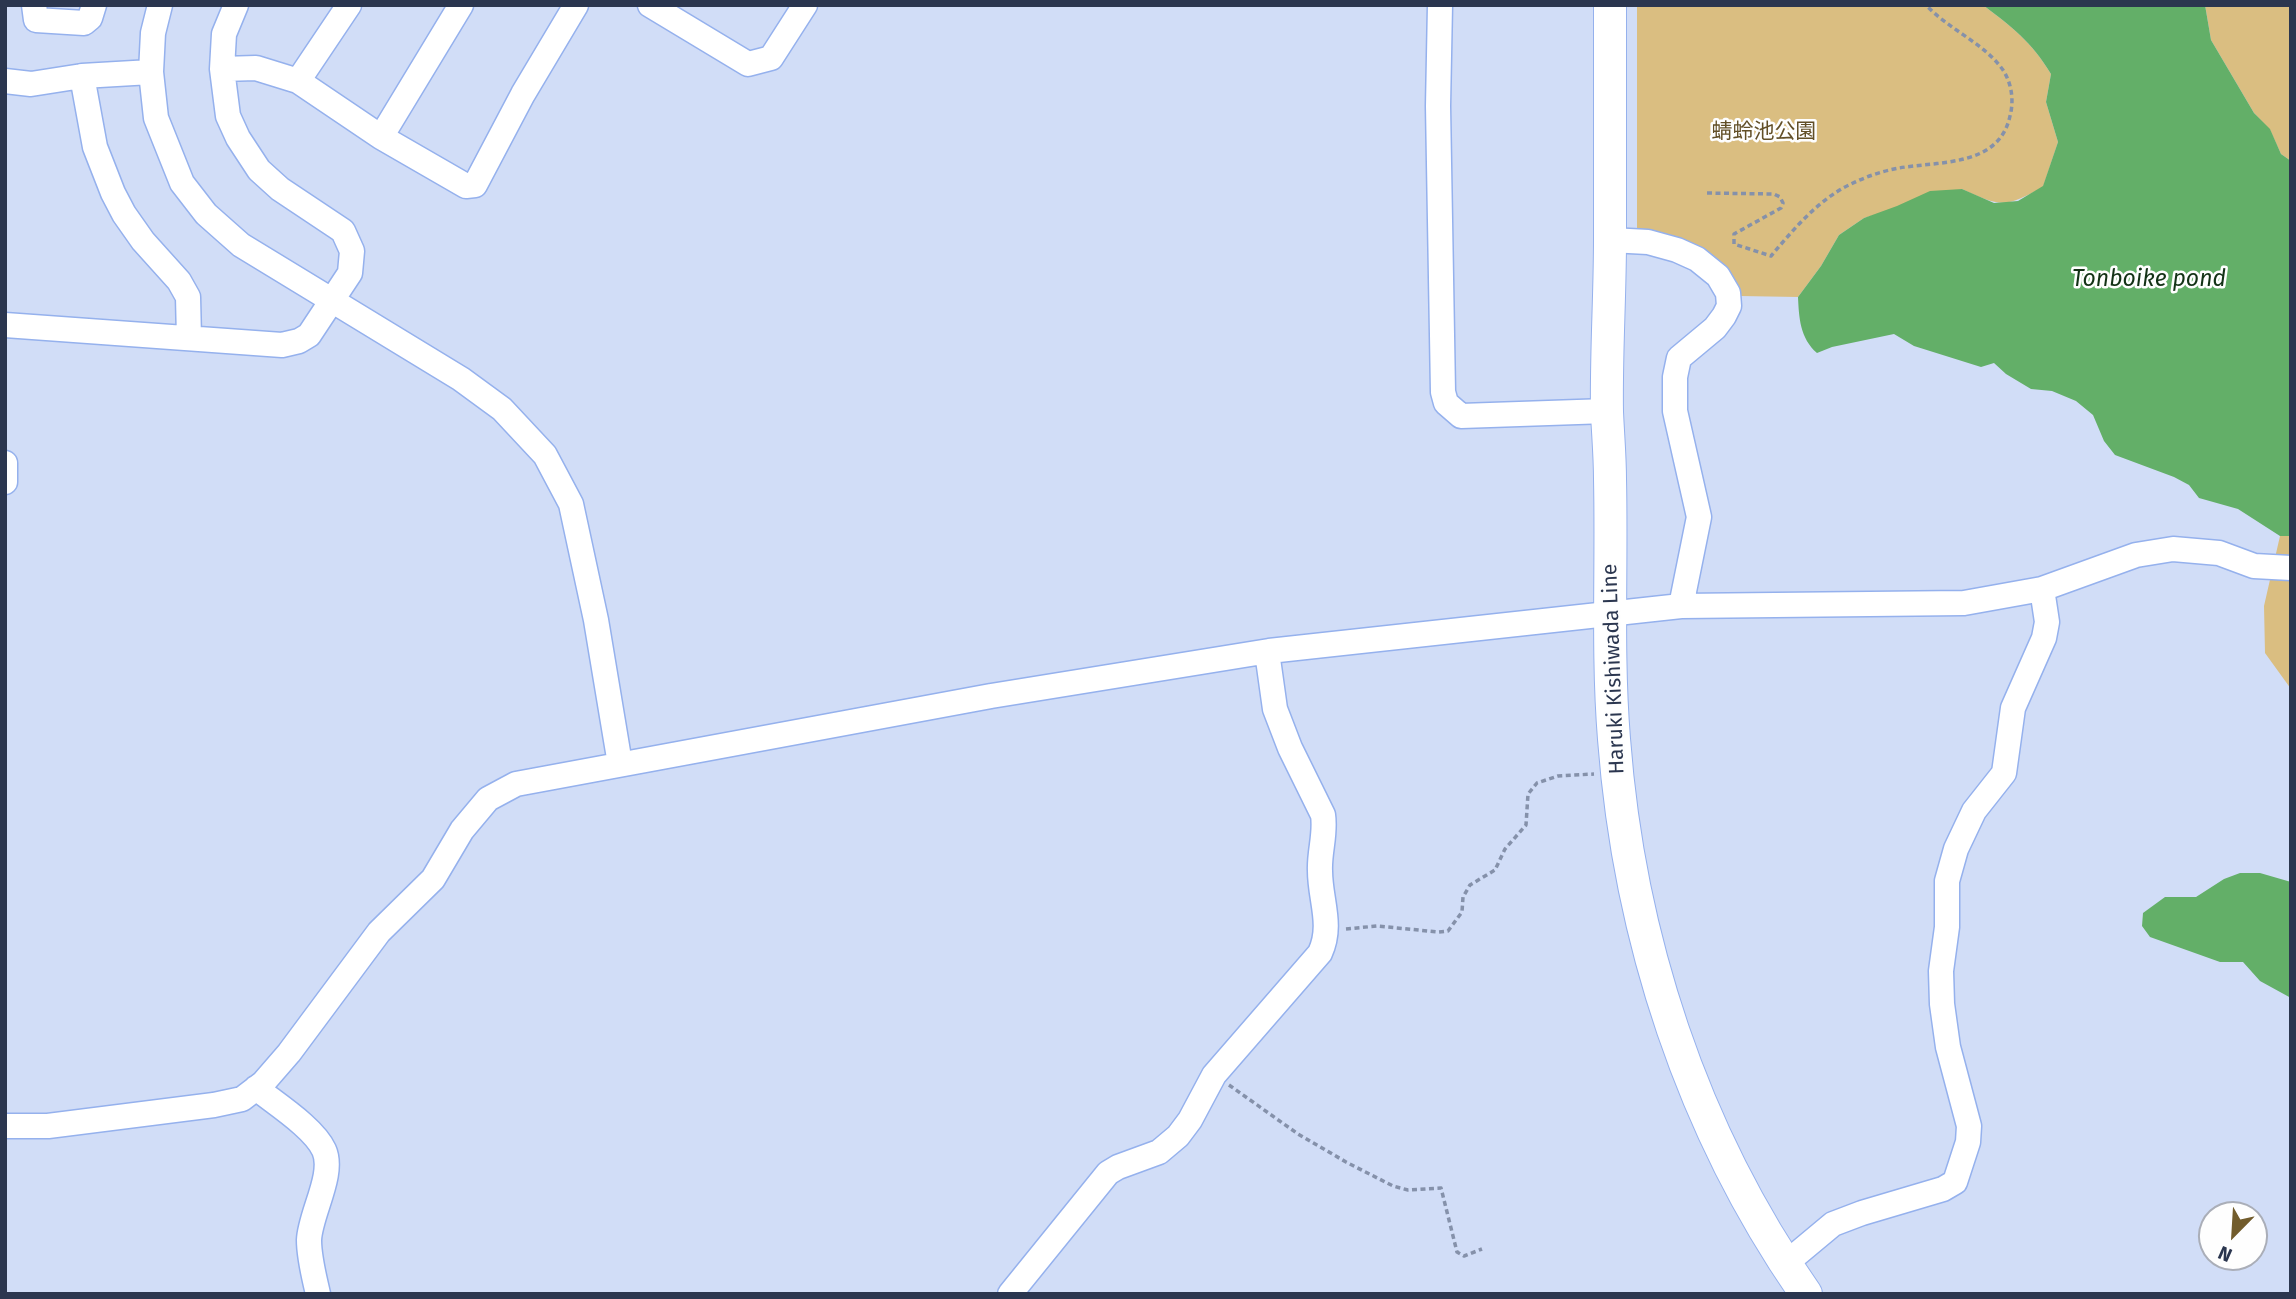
<!DOCTYPE html>
<html>
<head>
<meta charset="utf-8">
<style>
	body { margin:0 }
	#map { position:relative; width:2296px; height:1299px; overflow:hidden; background:#d1ddf7; font-family:"Fira Sans",sans-serif }
	canvas { display:block }
	.frame { position:absolute; inset:0; border:7px solid #2b364f; pointer-events:none }
	.north { position:absolute; left:2198px; top:1201px; width:70px; height:70px; box-sizing:border-box; background:#fefefe; border:2px solid #aaaeb8; border-radius:50%; rotate:204deg; font-size:19px; font-weight:700; line-height:28px; text-align:center; color:#2b364f }
	.north::after { content:''; display:block; margin:auto; width:24px; height:32px; background:#725c2c; clip-path:polygon(50% 0,100% 100%,50% 72%,0 100%) }
</style>
</head>
<body>
<div id="map">
<canvas width="2296" height="1299"></canvas>
<div class="frame"></div>
<div class="north">N</div>
</div>
<script>
const c = document.querySelector('canvas').getContext('2d');
c.lineJoin = 'round';
function paint(path, color) { c.fillStyle = color; c.fill(path, 'evenodd'); }
function trace(path, color, width, dash) { c.strokeStyle = color; c.lineWidth = width; c.lineCap = dash ? 'butt' : 'round'; c.setLineDash(dash || []); c.stroke(path); }
function label(font, color, halo, rows, align = 'center') {
  c.font = font + ' "Fira Sans","Noto Sans JP",sans-serif'; c.lineWidth = 5; c.setLineDash([]); c.textBaseline = 'middle'; c.strokeStyle = halo; c.fillStyle = color; for (const [text, x, y, turn = 0] of rows) {
    c.save(); c.translate(x, y); c.rotate((+turn || 0) * Math.PI / 180); c.textAlign = isNaN(turn) ? turn : align; if (halo) c.strokeText(text, 0, 0); c.fillText(text, 0, 0); c.restore();
  }
}
const green = new Path2D(`
	M1637,5h346c30,23 48,36 68,69l-5,28 12,40 -15,45c-38,21 -42,20 -81,2l-98,29 -25,17 -18,31 -23,31 -58,-1 -103,-61z
	M2205,5h86v156l-10,-7 -11,-24 -16,-17 -43,-73z
	M2280,536h11v153l-26,-36 -1,-47z`);
const water = new Path2D(`
	M1983,5h222l6,35 43,73 16,16 11,25 10,7v375h-11l-42,-27 -39,-11 -10,-13 -15,-8 -59,-22 -11,-14 -11,-26 -17,-14 -24,-10 -21,-2 -25,-15 -12,-11 -13,4 -67,-21 -20,-12 -62,13 -15,6c-17,-15 -18,-35 -19,-56l23,-31 18,-31 25,-17 33,-12 33,-15 32,-2 32,14 24,-2 25,-15 15,-44 -12,-40 5,-28c-20,-33 -38,-46 -68,-69z
	M2240,873h20l31,9v116l-31,-17 -17,-19h-23l-70,-25 -8,-11 1,-13 22,-16h31l28,-18z`);
const path = new Path2D(`
	M1707,193l67,1 6,3 3,6 -2,5 -47,26v10l37,12c22,-26 47,-56 78,-71 16,-8 33,-14 50,-17 41,-7 100,-1 111,-52 4,-15 2,-32 -7,-46 -19,-27 -55,-41 -77,-65
	M1346,929l31,-3 61,6 10,-1 14,-19 1,-15 7,-12 25,-15 10,-21 21,-24 2,-31 9,-11 21,-7 36,-2
	M1229,1085l69,49 48,28 47,24 15,4 33,-2 16,64 7,4 18,-7`);
const minor = new Path2D(`
	M34,5l2,15 48,3 6,-5 4,-13
	M160,5l-7,28 -2,39 5,46 26,65 24,31 35,31 220,134 41,30 43,46 26,49 25,116 24,144
	M650,5l98,59 23,-6 34,-53
	M1440,5l-2,101 5,286 3,11 15,13 146,-5
	M222,69l34,-1 42,13 83,56 85,49 9,-1 48,-91 53,-89
	M151,72l-69,4 13,71 18,46 11,21 19,27 36,40 9,16 1,41
	M5,81l26,3 51,-8
	M298,81l51,-76
	M381,137l80,-132
	M1610,240l38,2 29,8 20,9 21,17 10,17 1,13 -5,10 -9,12 -36,30 -4,19v34l24,106 -18,89
	M5,325l277,20 17,-4 10,-6 41,-62 2,-22 -9,-20 -63,-42 -21,-19 -21,-32 -10,-22 -6,-47 2,-35 12,-29
	M5,463v19
	M256,1088c20,16 58,40 68,62 11,24 -14,64 -15,90 0,18 5,36 9,54
	M5,1126h43l166,-21 28,-6 21,-16 26,-30 90,-121 54,-53 29,-49 26,-31 28,-15 475,-88 278,-45 412,-45 283,-3 78,-14 94,-34 37,-6 46,4 35,13 37,2
	M1785,1264l48,-40 29,-11 81,-24 12,-7 13,-40 1,-16 -21,-79 -6,-43 -1,-33 6,-44v-46l9,-32 18,-38 30,-38 9,-65 31,-70 3,-16 -5,-33
	M1010,1294l98,-121 10,-6 41,-15 19,-16 12,-16 24,-45 106,-122c13,-28 0,-53 0,-82 -1,-19 6,-37 3,-56l-33,-67 -15,-39 -7,-50`);
const major = new Path2D(`
	M1610,5c0,78 0,156 0,234 0,58 -4,116 -3,173 1,23 3,45 3,67 2,87 -3,174 4,260 15,198 78,392 192,555`);
const parkNames = [
	["蜻蛉池公園",1764,132]
];
const streetNames = [
	["Haruki Kishiwada Line",1614,669,-92]
];
const waterNames = [
	["Tonboike pond",2149,280]
];
paint(green, '#dabe81');
paint(water, '#63af68');
trace(minor, '#95b1ed', 27);
trace(major, '#95b1ed', 34);
trace(path, '#8591aa', 3.5, [5, 3.5]);
trace(minor, '#fff', 24);
trace(major, '#fff', 32);
label('21px', '#624f27', '#fefefe', parkNames);
label('21px', '#2b364f', '#fefefe', streetNames);
label('italic 23px', '#133216', '#fefefe', waterNames);
</script>
</body>
</html>
